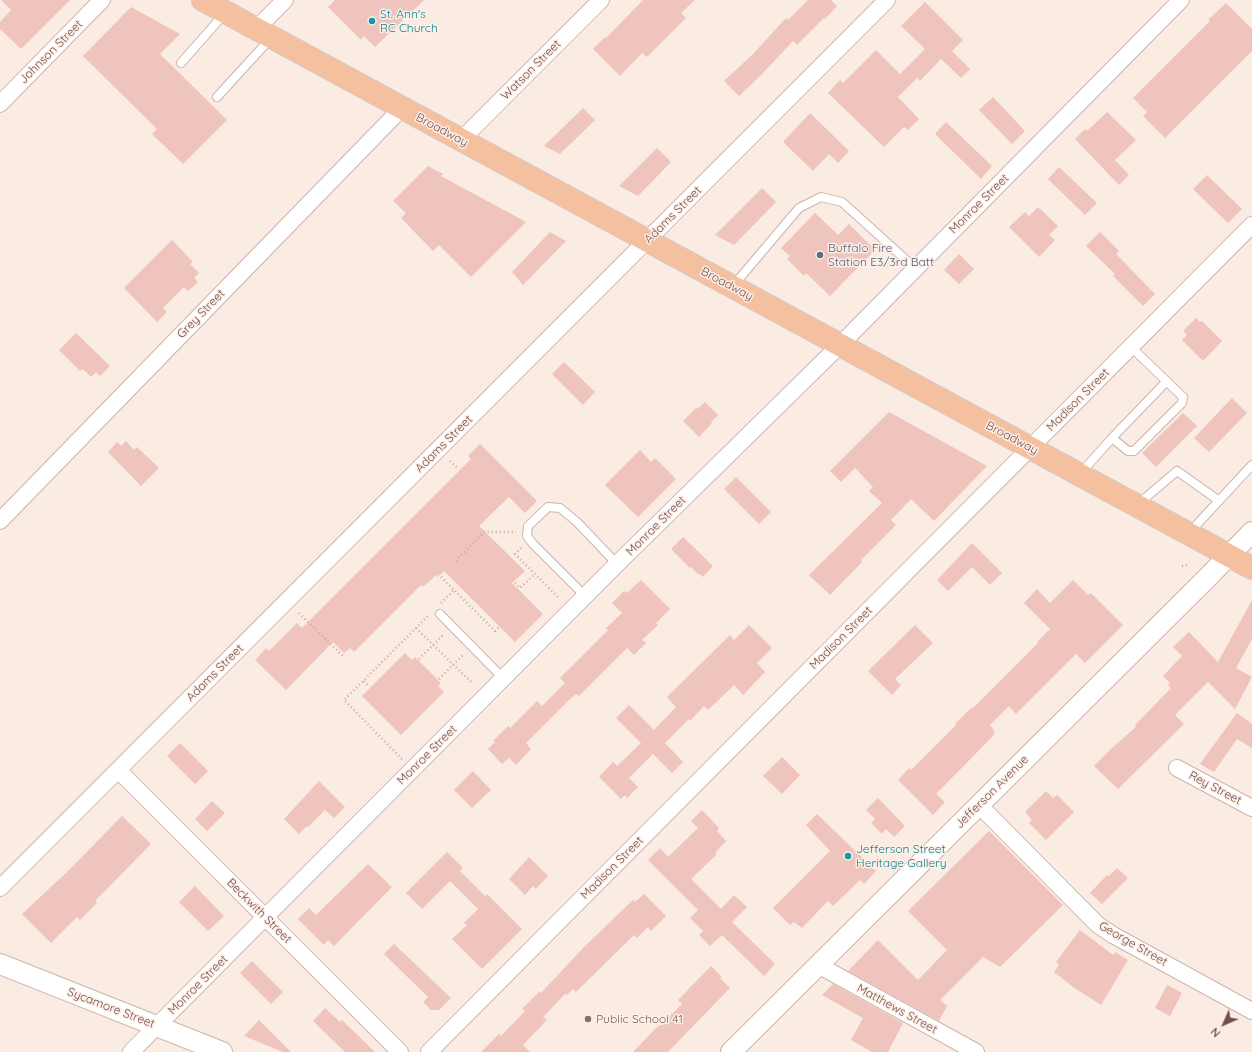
<!DOCTYPE html>
<html>
<head>
<meta charset="utf-8">
<style>
	body { margin:0 }
	#map { position:relative; width:1252px; height:1052px; overflow:hidden; background:#faebe3; font-family:Quicksand,sans-serif }
	canvas { display:block }
	.north { position:absolute; left:1204px; top:1004px; width:40px; height:40px; -webkit-text-stroke:3px #fef0e9; paint-order:stroke; rotate:225deg; font-size:11px; font-weight:700; line-height:16px; text-align:center; color:#714f4b }
	.north::after { content:''; display:block; margin:auto; width:14px; height:18px; background:#714f4b; clip-path:polygon(50% 0,100% 100%,50% 72%,0 100%) }
</style>
</head>
<body>
<div id="map">
<canvas width="1252" height="1052"></canvas>
<div class="north">N</div>
</div>
<script>
const c = document.querySelector('canvas').getContext('2d');
c.lineJoin = 'round';
function paint(path, color) { c.fillStyle = color; c.fill(path, 'evenodd'); }
function trace(path, color, width, dash) { c.strokeStyle = color; c.lineWidth = width; c.lineCap = dash ? 'butt' : 'round'; c.setLineDash(dash || []); c.stroke(path); }
function label(font, color, halo, rows, align = 'center') {
  c.font = font + ' Quicksand,sans-serif'; c.lineWidth = 3; c.setLineDash([]); c.textBaseline = 'middle'; c.strokeStyle = halo; c.fillStyle = color; for (const [text, x, y, turn = 0] of rows) {
    c.save(); c.translate(x, y); c.rotate((+turn || 0) * Math.PI / 180); c.textAlign = isNaN(turn) ? turn : align; if (halo) c.strokeText(text, 0, 0); c.fillText(text, 0, 0); c.restore();
  }
}
const building = new Path2D(`
	M1,0h69l-49,49 -21,-20v-7l11,-12z
	M335,0h89l-49,47 -11,-11 -3,4 -33,-33z
	M643,0h52l-14,13 5,5 -39,39 -5,-4 -22,23 -27,-27 12,-12 1,1z
	M808,0h23l6,6 -12,13 -1,-1 -27,27 -4,-4 -32,34 -22,21 -15,-15 28,-26 34,-37 2,2z
	M925,2l38,38 -11,11 18,18 -9,9 -20,-19 -21,22 -3,-3 -19,19 21,22 -11,11 -4,-3 -20,20 -56,-54 12,-13 3,3 33,-33 24,24 25,-25 -24,-23z
	M1226,3l26,26v22l-87,87 -22,-22 4,-4 -14,-14 77,-77 -2,-1z
	M131,7l49,27 -20,20 67,66 -44,44 -31,-30 5,-5 -74,-73z
	M993,97l32,34 -13,13 -33,-34z
	M583,108l12,12 -35,34 -16,-8z
	M1107,112l29,28 -21,20 14,15 -10,10 -44,-46 10,-10 2,2z
	M810,113l39,38 -11,12 -9,-9 -16,17 -30,-29z
	M946,122l46,44 -11,13 -46,-45z
	M657,148l14,14 -33,34 -19,-10z
	M428,166l15,8 -2,2 85,46 -55,55 -32,-32 -6,6 -32,-33 5,-5 -13,-12z
	M1059,167l38,36 -12,12 -37,-36z
	M1207,175l35,34 -14,14 -35,-34z
	M762,188l14,14 -42,43 -19,-10z
	M1038,207l20,19 -9,9 6,5 -16,17 -30,-30 16,-15 4,4z
	M815,213l23,22 11,-11 26,26 -45,46 -24,-23 -2,3 -17,-17 3,-3 -9,-8z
	M550,232l16,9 -43,44 -11,-13z
	M1100,232l19,19 -3,3 39,40 -12,12 -30,-30 2,-2 -29,-28z
	M172,240l21,22 -3,2 9,9 -5,5 4,4 -10,9 -4,-4 -21,21 4,4 -10,10 -33,-34z
	M959,254l15,15 -15,15 -15,-14z
	M1196,318l4,4 2,-1 20,20 -19,20 -21,-21 5,-5 -4,-4z
	M76,333l34,33 -10,10 -4,-4 -5,5 -8,-8 -3,2 -21,-21z
	M564,362l31,30 -12,13 -31,-31z
	M1232,398l15,15 -38,39 -15,-14z
	M705,402l13,13 -7,7 1,1 -13,14 -16,-16 13,-13 1,1z
	M889,412l98,54 -53,55 -23,-22 -20,21 5,5 -35,35 1,2 -32,33 -21,-20 73,-72 -13,-12 4,-4 -18,-19 -14,14 -11,-11z
	M1183,413l14,13 -41,41 -14,-14z
	M126,441l8,9 3,-3 22,21 -18,18 -33,-34 9,-10 4,4z
	M480,444l57,57 -12,12 -16,-16 -30,29 46,45 -13,12 31,31 -28,28 -71,-71 -7,6 -1,-2 -13,12 -2,-2 -67,67 -4,-4 -6,5 -11,-11 -47,48 -31,-30 11,-12 3,3 28,-28 5,5 169,-169 -3,-3z
	M640,450l11,12 4,-4 21,21 -38,38 -33,-32z
	M736,477l35,35 -12,12 -35,-35z
	M683,537l30,29 -10,11 -3,-3 -1,1 -8,-8 -1,1 -19,-19z
	M972,543l30,30 -12,12 -18,-18 -24,24 -11,-11z
	M641,580l29,29 -14,14 2,2 -16,15 4,3 -12,12 -7,-7 -48,48 -3,-2 -7,6 -43,43 5,6 -15,16 -7,-7 -7,6 -14,-15 7,-7 -2,-1 15,-15 2,2 27,-27 5,5 23,-23 -5,-5 48,-48 -2,-2 16,-15 -10,-10 12,-12 3,2z
	M1073,580l15,15 3,-2 32,32 -38,38 -9,-9 -60,60 -7,-8 -19,19 5,7 -2,2 1,1 -58,59 9,8 -12,13 -35,-35 11,-12 2,2 45,-45 -1,-1 17,-17 1,1 65,-65 -1,-1 13,-13 -26,-26 13,-14 13,14z
	M1252,600v39l-16,29 16,9 -17,32 -27,-27 -33,33 9,9 -66,65 -24,-23 19,-19 23,-20 -1,-2 36,-37 -3,-3 2,-2 -7,-7 19,-20 -9,-9 16,-15 29,30z
	M749,625l23,23 -15,15 8,9 -22,23 -9,-10 -26,25 -4,-4 -14,15 -1,-2 -24,24 18,19 -11,11 -19,-19 -24,24 9,9 -11,11 -2,-3 -4,4 -22,-22 14,-15 4,4 24,-23 -25,-25 13,-13 25,25 22,-23 -9,-10 63,-62 4,5z
	M915,625l18,18 -38,36 6,6 -9,10 -24,-24z
	M405,653l7,7 3,-3 26,26 -3,3 6,6 -43,43 -39,-39z
	M1237,713l15,11v24l-15,-9 -23,33 -14,-8z
	M180,743l28,28 -13,13 -28,-28z
	M782,757l18,18 -18,19 -19,-18z
	M473,771l18,19 -19,18 -18,-18z
	M319,781l26,26 -11,11 -9,-8 -17,17 -1,-1 -8,8 -15,-15z
	M1046,791l7,7 4,-3 17,17 -28,28 -17,-17 3,-3 -7,-8z
	M878,798l27,28 -11,11 -8,-8 -4,5 -11,-11 4,-4 -9,-9z
	M212,801l13,12 -18,18 -12,-12z
	M702,810l17,18 -2,3 9,10 -11,12 2,1 -26,25 30,30 13,-14 13,12 -15,15 43,42 -11,12 -42,-41 -12,11 -11,-11 4,-4 -13,-13 8,-8 -50,-50 12,-12 8,9 30,-29 -7,-7z
	M817,814l59,57 -12,13 -4,-4 -27,26 -5,-5 -26,27 -8,-6 -4,3 -17,-17 57,-57 -24,-26z
	M122,816l29,28 -56,57 2,2 -17,17 -3,-3 -26,26 -29,-29 45,-42z
	M989,831l74,74 -63,62 -17,-10 -43,43 7,6 -8,15 -91,-50 30,-31 40,40 29,-30 -39,-39z
	M447,852l16,16 -3,3 25,25 2,-2 35,35 -40,40 -30,-30 15,-14 -3,-2 14,-14 -28,-28 -28,28 -16,-16z
	M529,857l19,19 -12,13 -3,-3 -8,9 -16,-16z
	M368,864l24,23 -58,59 -6,-6 -4,5 -26,-26 11,-11 7,7z
	M1117,868l11,10 -26,26 -12,-11 17,-18 2,1z
	M195,886l29,30 -16,15 -29,-29z
	M644,894l22,22 -15,15 -3,-4 -11,11 -3,-3 -58,57 -3,-3 -6,6 -2,-1 -22,23 4,3 -24,25 7,7h-49l18,-18 2,2 24,-25 -3,-2 18,-18 1,2 43,-46 49,-47 2,2z
	M1080,930l33,25 2,-3 13,8 -27,45 -28,-18 -19,-15 5,-7 -3,-3z
	M394,944l57,54 -12,12h-8l-8,-8 5,-5 -44,-43z
	M252,961l31,31 -12,12 -31,-31z
	M711,966l11,11 -2,1 10,10 -62,64h-35l26,-27 1,1 22,-22 -4,-4z
	M833,984l70,39 -15,29h-16l-21,-12 12,-22 -41,-23z
	M1167,985l15,8 -12,23 -15,-8z
	M325,1008l15,14 2,-2 33,32h-30l-32,-31z
	M259,1020l32,32h-8l-39,-16z`);
const path = new Path2D(`
	M450,461l9,8
	M521,548l-6,6 44,44
	M456,561l28,-29h32
	M1182,566l5,-1
	M441,577l54,54 4,-4
	M515,583l5,5 15,-14
	M441,603l13,-13
	M299,613l44,43
	M416,628l56,55
	M419,659l25,-25
	M439,679l25,-25
	M364,681l5,6
	M402,759l-58,-59 85,-85`);
const service = new Path2D(`
	M181,63l44,-50
	M217,97l54,-59
	M733,286l66,-78 22,-11 21,5 73,66
	M1112,438l16,13h6l48,-48 1,-6 -52,-50
	M1080,474l32,-36 55,-57
	M1137,505l40,-34 41,29
	M1189,533l63,-68
	M585,596l-52,-52 -6,-8 1,-10 20,-19 12,1 17,14 40,42
	M440,614l63,64`);
const minor = new Path2D(`
	M256,29l29,-29
	M0,104l102,-104
	M461,140l140,-140
	M0,521l402,-413
	M1177,768l75,40
	M118,770l282,282
	M979,805l119,120 15,10 139,76
	M0,888l887,-888
	M818,965l158,87
	M131,1052l486,-488 223,-219 341,-345
	M429,1052l823,-827`);
const tertiary = new Path2D(`
	M0,964l222,88
	M731,1052l477,-475 44,-45`);
const primary = new Path2D(`
	M203,0l1049,568`);
const markers = [
	[372,21,4,"#0f9aa8"],
	[820,255,4,"#5c6f8a"],
	[848,856,4,"#0f9aa8"],
	[588,1019,4,"#8d6e63"]
];
const cultureNames = [
	["St. Ann's",380,14],
	["RC Church",380,28],
	["Jefferson Street",856,849],
	["Heritage Gallery",856,863]
];
const streetNames = [
	["Johnson Street",51,52,-45],
	["Watson Street",531,70,-45],
	["Broadway",442,130,28],
	["Monroe Street",979,204,-45],
	["Adams Street",673,215,-45],
	["Broadway",727,284,28],
	["Grey Street",201,314,-46],
	["Madison Street",1078,400,-45],
	["Broadway",1012,438,28],
	["Adams Street",444,444,-45],
	["Monroe Street",656,526,-45],
	["Madison Street",841,638,-45],
	["Adams Street",215,673,-45],
	["Monroe Street",427,755,-45],
	["Rey Street",1215,788,28],
	["Jefferson Avenue",992,792,-45],
	["Madison Street",612,868,-45],
	["Beckwith Street",259,911,45],
	["George Street",1133,944,30],
	["Monroe Street",198,985,-45],
	["Sycamore Street",111,1008,21],
	["Matthews Street",897,1009,29]
];
const serviceNames = [
	["Buffalo Fire",828,248],
	["Station E3/3rd Batt",828,262]
];
const educationNames = [
	["Public School 41",596,1019]
];
paint(building, '#eec4bc');
trace(service, '#cdb3ad', 10);
trace(minor, '#cdb3ad', 18);
trace(tertiary, '#cdb3ad', 22);
trace(primary, '#d4cac9', 24);
trace(path, '#d3a7a0', 2.5, [1, 3]);
trace(service, '#fff', 8);
trace(minor, '#fff', 16);
trace(tertiary, '#fff', 20);
trace(primary, '#f5c09f', 22);
for (const [x, y, r, color] of markers) { const dot = new Path2D(); dot.arc(x, y, r, 0, 2 * Math.PI); c.fillStyle = color; c.fill(dot); trace(dot, '#fef0e9', 1.5); }
label('12px', '#0d838f', '#fef0e9', cultureNames, 'left');
label('12px', '#714f4b', '#fef0e9', streetNames);
label('12px', '#4e5e75', '#fef0e9', serviceNames, 'left');
label('12px', '#785e54', '#fef0e9', educationNames, 'left');
</script>
</body>
</html>
